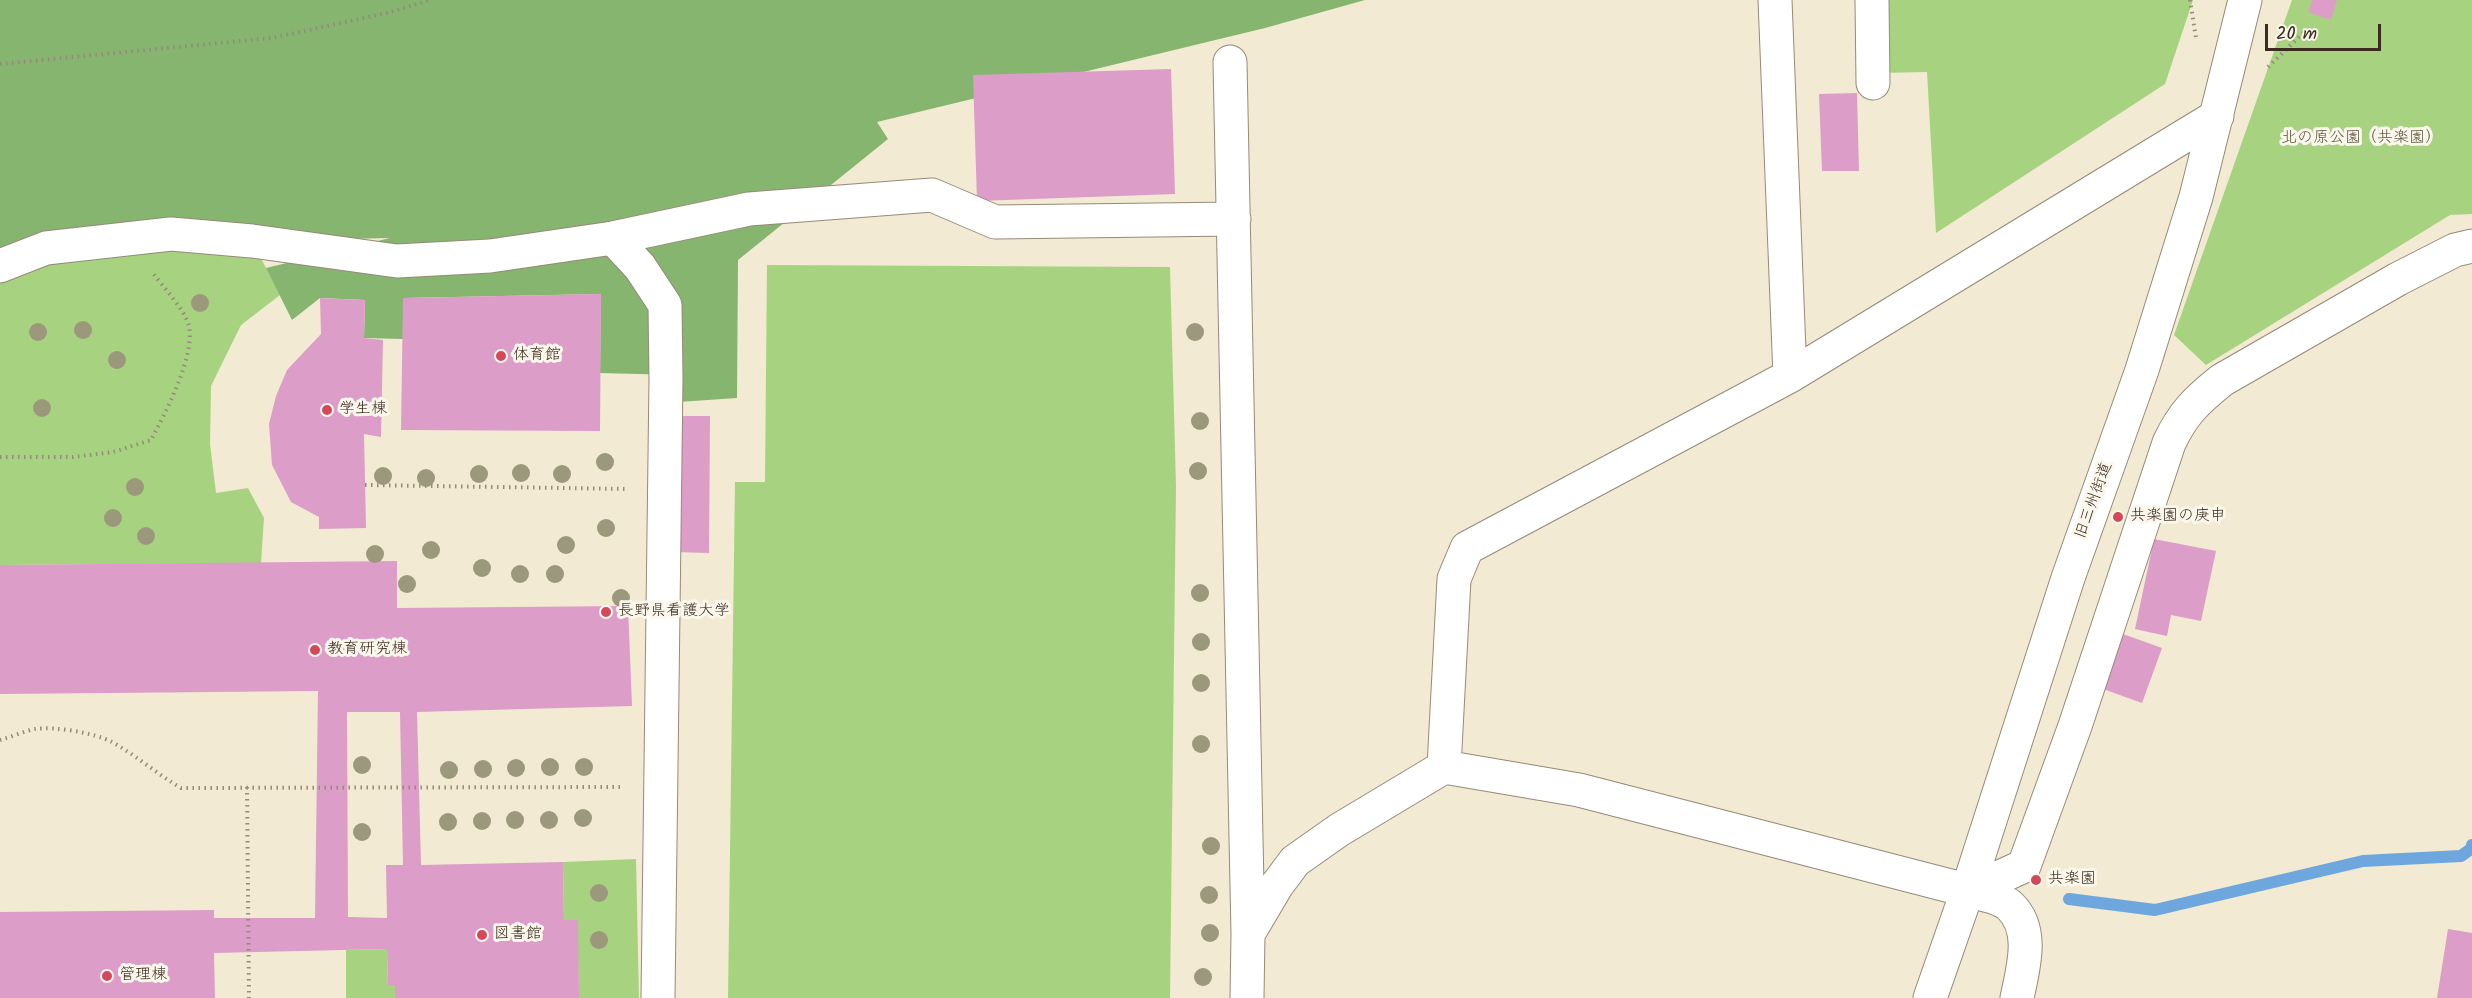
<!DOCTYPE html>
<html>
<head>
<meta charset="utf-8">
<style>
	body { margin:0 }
	#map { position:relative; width:2472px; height:998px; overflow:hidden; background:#f2ead2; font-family:Kalam,sans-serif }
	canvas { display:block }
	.scale { position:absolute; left:2265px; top:24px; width:116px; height:27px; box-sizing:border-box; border:3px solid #3b2a1e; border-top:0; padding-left:8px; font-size:18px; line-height:21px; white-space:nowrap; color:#3b2a1e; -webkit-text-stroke:4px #fbf7ec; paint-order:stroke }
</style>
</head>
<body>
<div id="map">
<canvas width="2472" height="998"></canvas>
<div class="scale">20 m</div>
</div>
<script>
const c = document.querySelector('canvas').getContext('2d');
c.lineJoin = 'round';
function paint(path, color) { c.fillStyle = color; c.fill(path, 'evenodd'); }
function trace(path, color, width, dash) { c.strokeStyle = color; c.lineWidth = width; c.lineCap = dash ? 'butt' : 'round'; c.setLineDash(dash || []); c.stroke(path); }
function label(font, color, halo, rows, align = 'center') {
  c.font = font + ' Kalam,"Klee One",sans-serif'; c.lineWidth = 6; c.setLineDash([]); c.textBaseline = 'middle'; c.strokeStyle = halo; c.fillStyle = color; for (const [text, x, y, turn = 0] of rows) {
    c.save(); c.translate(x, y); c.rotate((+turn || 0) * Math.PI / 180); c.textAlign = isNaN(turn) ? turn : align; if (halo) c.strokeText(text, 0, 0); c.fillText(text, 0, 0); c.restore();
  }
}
const green = new Path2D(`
	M1877,0h316l-28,84 -229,149 -9,-161 -48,1z
	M2292,0h180v214l-22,1 -244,150 -32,-30z
	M252,241l28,54 -39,30 -30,61 -1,58 6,49 32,-5 16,30 -3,45 -261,2v-299z
	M767,265l403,2 6,219 -6,512h-442l7,-516h30z
	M636,859l3,139h-60l-2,-78h-13l-1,-58z
	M387,949l1,35 7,1v13h-49v-48z`);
const forest = new Path2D(`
	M0,0h1365l-100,28 -388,94 11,17 -150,121 -1,138 -59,4 -1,-27 -77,-2 1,-79 -197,4 -1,41 -39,-1 1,-38 -45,-2 -28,22 -26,-52 124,-30 -138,3 -252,25z`);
const stream = new Path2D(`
	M2069,899l86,11 208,-49 98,-5 10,-7 1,-4`);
const building = new Path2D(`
	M2312,0h25l-6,20 -23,-8z
	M1171,69l4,125 -198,7 -4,-126z
	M1857,93l2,78h-37l-3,-77z
	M601,294l-1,137 -199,-1 2,-132z
	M320,298l45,2 -1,38 19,2 -2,97 -17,-3 2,94 -47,1v-12l-28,-15 -19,-37 -3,-41 7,-28 11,-26 34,-36z
	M676,416h34l-1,137 -35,-1z
	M2154,539l62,12 -15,70 -30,-6 -4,21 -32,-7z
	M397,561v47l231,-2 4,100 -215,6 4,153 142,-3 1,58h14l1,78h-184v-13h-7l-1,-36 -173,4 1,45h-215v-86l214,-2v8h101l3,-227 -318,3v-129zM347,712h53l3,153h-17l1,53 -39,-1z
	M2123,634l39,14 -20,55 -39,-14z
	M2448,929l24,4v65h-35z`);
const path = new Path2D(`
	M2190,0l6,38
	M0,64l272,-26 115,-25 44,-13
	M2268,67l39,-38
	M0,457h73l40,-5 38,-12c14,-26 47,-89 37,-117 -5,-15 -25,-36 -35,-50
	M365,485l263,4
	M0,740c11,-3 24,-9 35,-11 19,-3 60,4 77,13 25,14 45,32 69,46l443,-1
	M247,787l2,211`);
const minor = new Path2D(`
	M1775,0l15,376
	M1872,0l1,83
	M1230,62l18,872
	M613,238l27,29 25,38 1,73 -8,620
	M0,266l46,-18 125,-14 81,7 145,20 93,-5 123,-18 136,-29 183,-14 63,27 239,-3
	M1444,767l10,-188 13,-31 323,-172 427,-260
	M1967,892l57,-26 51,-140 94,-283c14,-30 28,-43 53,-63l176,-101 57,-29 17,-4
	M1247,998l1,-64 29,-49 18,-24 44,-31 105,-63 135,23 414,107c5,2 13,5 17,9 25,24 13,62 7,92
	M1930,998l37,-106 101,-314 74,-208 54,-173 49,-197`);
const trees = [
	[200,303],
	[83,330],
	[38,332],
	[1195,332],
	[117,360],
	[42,408],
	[1200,421],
	[605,462],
	[1198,471],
	[521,473],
	[479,474],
	[562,474],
	[383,476],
	[426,478],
	[135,487],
	[113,518],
	[606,528],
	[146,536],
	[566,545],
	[431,550],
	[375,554],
	[482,568],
	[520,574],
	[555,574],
	[407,584],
	[1200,593],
	[621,598],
	[1201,642],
	[1201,683],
	[1201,744],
	[362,765],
	[550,767],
	[584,767],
	[516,768],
	[483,769],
	[449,770],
	[583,818],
	[515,820],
	[549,820],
	[482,821],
	[448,822],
	[362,832],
	[1211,846],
	[599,893],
	[1209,895],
	[1210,933],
	[599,940],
	[1203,977]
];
const markers = [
	[501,356,6,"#d1495b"],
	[327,410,6,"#d1495b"],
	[2118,517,6,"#d1495b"],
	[606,612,6,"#d1495b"],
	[315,650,6,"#d1495b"],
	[2036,880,6,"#d1495b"],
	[482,935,6,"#d1495b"],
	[107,976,6,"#d1495b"]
];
const parkNames = [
	["北の原公園（共楽園）",2361,139]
];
const poiNames = [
	["体育館",513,356],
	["学生棟",339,410],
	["共楽園の庚申",2130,517],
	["長野県看護大学",618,612],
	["教育研究棟",327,650],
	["共楽園",2048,880],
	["図書館",494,935],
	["管理棟",119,976]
];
const streetNames = [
	["旧三州街道",2095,501,-70]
];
paint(green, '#a7d380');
paint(forest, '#85b56e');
trace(stream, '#6da7dd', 12);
paint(building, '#dc9dc8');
trace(minor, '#968a78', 35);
trace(path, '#968a78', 4, [1.5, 4.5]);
trace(minor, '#fff', 33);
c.fillStyle = '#9c987c';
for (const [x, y] of trees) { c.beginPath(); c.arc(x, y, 9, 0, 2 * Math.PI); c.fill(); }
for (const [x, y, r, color] of markers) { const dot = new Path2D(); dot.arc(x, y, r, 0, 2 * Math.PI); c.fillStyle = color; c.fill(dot); trace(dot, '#fbf7ec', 2); }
label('16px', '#565436', '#fbf7ec', parkNames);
label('16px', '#3b2a1e', '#fbf7ec', poiNames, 'left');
label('16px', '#3b2a1e', '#fbf7ec', streetNames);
</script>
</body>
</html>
